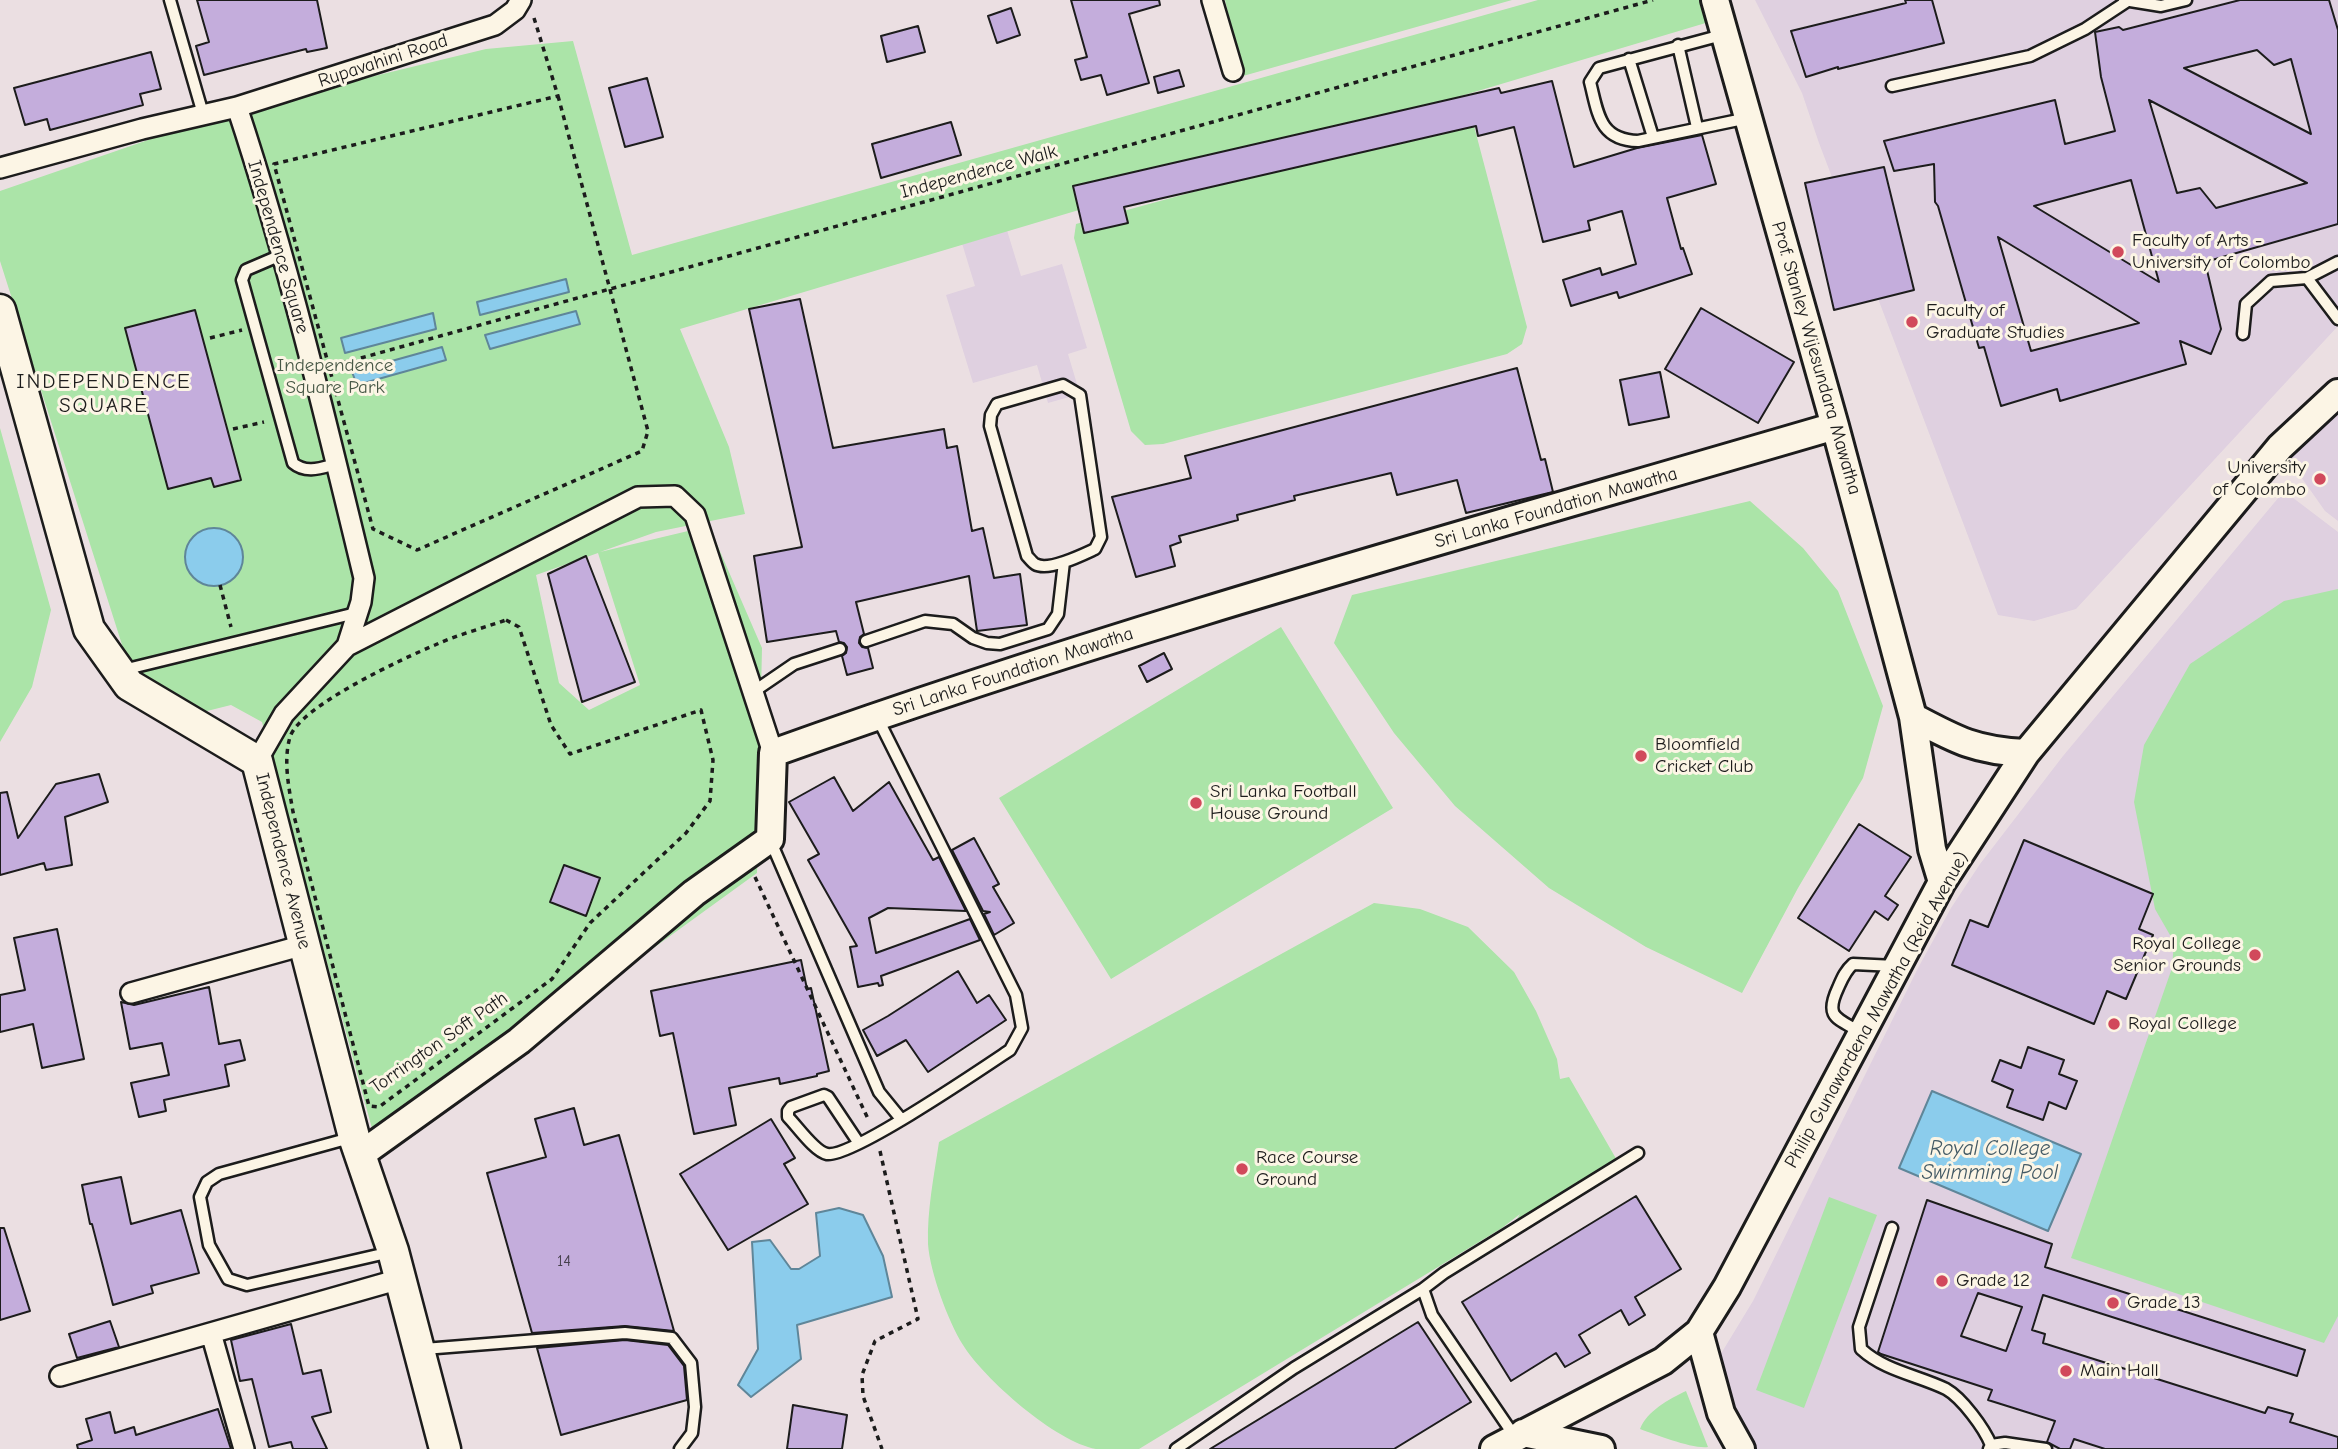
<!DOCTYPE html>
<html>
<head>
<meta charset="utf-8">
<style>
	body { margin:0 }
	canvas { display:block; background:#ebdfe2 }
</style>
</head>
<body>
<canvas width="2338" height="1449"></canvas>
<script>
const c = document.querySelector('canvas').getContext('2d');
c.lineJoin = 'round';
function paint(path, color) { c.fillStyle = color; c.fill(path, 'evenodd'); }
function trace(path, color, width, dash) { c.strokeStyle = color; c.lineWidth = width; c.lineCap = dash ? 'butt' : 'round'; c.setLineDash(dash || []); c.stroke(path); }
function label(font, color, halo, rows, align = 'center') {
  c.font = font + ' "Comic Neue",sans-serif'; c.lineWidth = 6; c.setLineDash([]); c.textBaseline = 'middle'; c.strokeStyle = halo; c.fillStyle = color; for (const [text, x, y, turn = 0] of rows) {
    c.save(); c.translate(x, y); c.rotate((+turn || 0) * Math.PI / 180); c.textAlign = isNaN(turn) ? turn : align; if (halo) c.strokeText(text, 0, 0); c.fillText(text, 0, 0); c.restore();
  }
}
const built = new Path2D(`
	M1755,0h583v326l-262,283 -42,12 -36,-6 -179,-472 -17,-50z
	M1002,214l19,62 41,-12 25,84 -19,6 12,40 -32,9 -11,-38 -64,18 -27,-88 29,-9 -18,-59z
	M2338,393v128l-13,-10 -45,-64z
	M2284,491l54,41v917h-584l-24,-40 -16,-51 8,-6 31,-51 165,-333 33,-60 29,-44 83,-108z`);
const green = new Path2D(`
	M1225,0h287l-269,76z
	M1538,0h166l5,22 -1029,307 49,118 16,67 -89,18 -56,20 109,-26 53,122 -5,225 -189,137 -194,126 -112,-414 -31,-17 -32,8 -68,-40 -131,-412v-70l238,-82 248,-60 87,-8 59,214zM598,553l42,132 -51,25 -30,-27 -23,-108z
	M1474,126l53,201 -5,17 -15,10 -344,90 -18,1 -14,-14 -57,-193 2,-14 314,-86z
	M0,428l51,182 -19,77 -32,55z
	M1750,501l53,47 35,43 45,115 -20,72 -65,110 -56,105 -96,-46 -97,-59 -94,-82 -61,-73 -60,-90 18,-48z
	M2338,589v727l-14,27 -253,-85 101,-290 2,-26 -19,-33 -21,-107 10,-57 46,-81 94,-63z
	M1281,627l112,181 -282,171 -112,-181z
	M1374,903l46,6 48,18 46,45 22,39 21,48 3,20 9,-2 49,85 -106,65 8,-13 -18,14 -363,221c-13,0 -29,0 -43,0 -40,-7 -112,-70 -133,-104 -15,-24 -33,-73 -35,-101 -1,-34 6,-68 11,-102z
	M1829,1197l48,18 -73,193 -48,-18z
	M1686,1391l22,56c-16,2 -51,-12 -68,-18 7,-18 29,-30 46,-38z`);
const water = new Path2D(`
	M566,279l3,13 -89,23 -3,-13z
	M576,311l4,13 -90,25 -5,-14z
	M433,313l3,16 -91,24 -4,-15z
	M442,347l4,13 -89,25 -5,-13z
	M185 557a29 29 0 1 1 58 0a29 29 0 1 1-58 0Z
	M1932,1091l149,63 -33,77 -149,-63z
	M839,1208l24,7 20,41 9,41 -95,28 4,34 -50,38 -13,-12 20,-36 -6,-107 18,-2 21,29h8l21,-13 -4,-43z`);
const building = new Path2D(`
	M197,0h120l10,48 -20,4 -1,-3 -102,26 -8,-29 13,-4z
	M1071,0h88l1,5 -31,9 20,69 -42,12 -6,-20 -20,5 -6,-20 12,-3z
	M1905,0h27l12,43 -106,26v-2l-32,10 -15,-46 115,-28z
	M2240,0h89l9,30v194l-133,38 16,67 -10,25 -31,-13 6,23 -126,37 -3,-12 -56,17 -17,-59 -5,1 -41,-142 -3,-4 -1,-38 -40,7 -10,-30 171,-41 10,44 50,-13 -14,-54 -6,-45 24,-5 4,3zM2257,50l17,15 17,-6 20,75 -127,-66zM2149,100l158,83 -91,25 -16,-20 -23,5zM2131,180l28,102 -125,-76zM1998,237l141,86 -108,28z
	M1011,8l9,27 -23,8 -9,-27z
	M918,26l7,26 -38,10 -6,-26z
	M151,52l10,37 -21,5 3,11 -93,25 -3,-11 -22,6 -11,-37z
	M1179,70l5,16 -26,7 -4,-16z
	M647,78l16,59 -38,10 -16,-59z
	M1552,81l22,86 63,-19 65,-13 14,49 -49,14 14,51 2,-1 9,26 -73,24 -2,-6 -46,14 -8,-26 37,-12 2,7 34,-11 -14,-53 -34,10 2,9 -47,12 -29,-115 -36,9 -2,-10 -352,81 4,16 -44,10 -11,-47 426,-98 2,5z
	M951,122l10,33 -80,23 -9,-34z
	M1884,167l30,123 -80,20 -29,-127z
	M800,299l33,149 111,-19 3,19 10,-2 15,85 11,-3 11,50 26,-4 7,51 -50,6 -8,-55 -113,26 8,32 -4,3 -1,6 3,4 6,1 5,20 -26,7 -5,-19 4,-3 1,-6 -3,-4 -5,-1 -3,-11 -69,11 -13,-86 48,-9 -53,-238z
	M1701,308l93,54 -36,61 -93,-54z
	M195,310l46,170 -27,7 -3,-9 -43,11 -43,-161z
	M1517,368l24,92 4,-1 8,33 -87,21 -9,-33 -60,15 -6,-22 -97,23 1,4 -58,15 1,5 -59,16 2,6 -11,4 5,20 -39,11 -24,-80 79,-19 -6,-22z
	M1660,372l9,45 -40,8 -9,-45z
	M586,556l49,126 -53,20 -34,-128z
	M1164,653l8,16 -25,13 -8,-16z
	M99,774l9,28 -43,15 7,48 -26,5 -2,-7 -44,12v-82l7,-1 11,46 38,-54z
	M834,777l19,34 36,-29 44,78 6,-3 27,54 -78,-3 -19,10 7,35 94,-34 10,21 -99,36 2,9 -4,1 -1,-3 -20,4 -8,-40 7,-1 -49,-86 11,-6 -30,-52z
	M1859,824l52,33 -26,39 13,9 -10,15 -13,-9 -26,40 -51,-33z
	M974,838l25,46 -6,3 21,36 -20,12 -10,-21 6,-2 -7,-1 -31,-61z
	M2024,840l129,54 -14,35 14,6 -27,64 -19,-8 -13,33 -142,-59 18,-45 18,7z
	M564,865l36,13 -14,38 -36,-14z
	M57,929l27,130 -42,9 -9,-44 -33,8v-37l25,-5 -11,-52z
	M801,960l6,29 4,-1 18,83 -12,3v2l-37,8 -1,-6 -50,10 7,37 -42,9 -21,-101 -13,3 -9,-45z
	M958,971l19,32 12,-8 17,25 -78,52 -22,-32 -29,16 -14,-26 25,-14z
	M209,987l10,57 21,-4 5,20 -20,5 4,21 -65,14 2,11 -27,6 -8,-34 38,-8 -7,-32 -32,6 -9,-47 13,3z
	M2028,1047l36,13 -5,14 18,7 -11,28 -17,-7 -6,18 -36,-13 6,-17 -21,-9 8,-21 21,8z
	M574,1108l10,37 35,-10 55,196 -49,-5 -93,7 -45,-160 59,-16 -11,-38z
	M771,1119l24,39 -11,6 24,40 -80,46 -48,-76z
	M121,1177l10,47 50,-14 18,63 -48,13 2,7 -40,12 -21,-81h-2l-8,-39z
	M1636,1196l45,73 -46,28 10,18 -16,10 -8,-15 -42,25 11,18 -25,14 -9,-14 -45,28 -49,-79z
	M1927,1200l125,44 -7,23 260,83 -8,26 -254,-81 -11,35 13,4 -2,9 222,70 3,-6 25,7 -3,8 48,15v12h-233l-31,-10 -4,10h-10l-13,-7 8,-21 -67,-21 4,-10 -111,-36 -3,-2zM1978,1293l44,14 -16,44 -45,-15z
	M0,1228h4l26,83 -30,9z
	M110,1321l9,26 -42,11 -8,-24z
	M1418,1322l53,80 -77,47h-184z
	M291,1324l12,50 18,-4 10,42 -19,5 15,32h-34l-2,-7 -22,5 -17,-68 -12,2 -9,-41z
	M625,1340l43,5 16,21 3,34 -126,35 -24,-87z
	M793,1405l54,10 -5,34h-55z
	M218,1409l13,40h-153l-1,-4 15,-5 -6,-21 24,-7 5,21 19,-6 2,8z`);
const path = new Path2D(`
	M534,18l24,78
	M558,96l90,335 -6,20 -225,99 -44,-21 -99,-365z
	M210,338l32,-8
	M332,366l1321,-366
	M233,429l31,-7
	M220,585l11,42
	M506,620l13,7 32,98 19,29 131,-44 12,50 -3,41 -24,32 -96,90 -38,56 -173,128 -10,-1 -76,-294c-4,-24 -10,-51 -3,-75 10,-31 114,-79 145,-92 22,-10 48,-17 71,-25z
	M755,877l114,244
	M880,1151l38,168 -43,22 -13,34 1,21 19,53`);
const lane = new Path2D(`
	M170,0l33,114
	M2124,0l37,6 25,-6
	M1722,35l-123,33 -9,14c8,31 9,58 48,59l110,-23
	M1678,45l19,82
	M1629,59l24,78
	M1892,86l138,-30 55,-27 41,-27
	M281,255l-35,15 -4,10 51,183c13,11 28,5 43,1
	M2338,262l-31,16 31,41
	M2243,334l3,-30 25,-23 36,-3
	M1063,385l17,10 21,142 -6,12c-13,6 -47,23 -60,15 -2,-1 -6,-6 -8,-8l-37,-130 1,-11 6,-11z
	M866,641l59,-20 28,3 20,14 14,5 13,1 48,-15 10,-15 6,-52
	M123,670l233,-57
	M753,692l41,-28 46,-15
	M771,842l108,250 22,27
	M1862,1033c-25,-15 -38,-15 -24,-45 4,-9 7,-17 15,-24l42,2
	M350,1138l-131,36 -12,8 -7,15 9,48 19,34 19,6 144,-33
	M858,1142l-30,-45 -4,-2 -33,12 -3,4v6c9,9 27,35 39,37 24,4 156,-86 183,-104l12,-22 -6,-33 -138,-276
	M1892,1228l-33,99 2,22c24,22 56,26 85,40 16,9 38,39 45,56l-2,4
	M424,1349l201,-16 47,5 19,25 4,44 -3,26 -12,16
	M1515,1437l-83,-122 -9,-26 21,-16 194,-120
	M1991,1445l14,-2 41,6
	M1176,1449l118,-81 129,-79`);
const street = new Path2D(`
	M1212,0l21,71
	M237,107l258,-82 20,-15 6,-10
	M0,168l142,-39 95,-22c51,154 89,313 127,471l-3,24 -14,44 -63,68 -27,47
	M347,646l291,-149 37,-1 20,19 78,238
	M131,993l173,-48
	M211,1333l33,116
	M60,1376l340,-97`);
const secondary = new Path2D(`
	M1715,0l120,426 78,291 19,132 10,33
	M1913,717c43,23 63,34 113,36
	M360,1155l159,-114 175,-148 76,-54 3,-86c348,-125 707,-223 1062,-327
	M1699,1332l22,81 20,36
	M1523,1433l78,16
	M1494,1449l169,-88 36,-29 28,-45 215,-405 84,-129 254,-306 58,-54`);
const primary = new Path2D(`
	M0,310l89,319 40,56 128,76 97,376 39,114 52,198`);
const markers = [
	[2118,252,7,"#d1495b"],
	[1912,322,7,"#d1495b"],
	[2320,479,7,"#d1495b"],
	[1641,756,7,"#d1495b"],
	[1196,803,7,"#d1495b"],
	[2255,955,7,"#d1495b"],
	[2114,1024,7,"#d1495b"],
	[1242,1169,7,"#d1495b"],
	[1942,1281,7,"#d1495b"],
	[2113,1303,7,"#d1495b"],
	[2066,1371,7,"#d1495b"]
];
const numberNames = [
	["14",564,1261]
];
const streetNames = [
	["Rupavahini Road",383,61,-18],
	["Independence Walk",979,172,-15],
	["Independence Square",278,247,74],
	["Prof. Stanley Wijesundara Mawatha",1816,358,74],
	["Sri Lanka Foundation Mawatha",1556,508,-16],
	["Sri Lanka Foundation Mawatha",1013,672,-18],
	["Independence Avenue",283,861,76],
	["Philip Gunawardena Mawatha (Reid Avenue)",1877,1010,-61],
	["Torrington Soft Path",439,1043,-35]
];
const poiNames = [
	["Faculty of Arts -",2132,241],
	["University of Colombo",2132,263],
	["Faculty of",1926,311],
	["Graduate Studies",1926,333],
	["University",2306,468,"right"],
	["of Colombo",2306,490,"right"],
	["Bloomfield",1655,745],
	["Cricket Club",1655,767],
	["Sri Lanka Football",1210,792],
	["House Ground",1210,814],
	["Royal College",2241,944,"right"],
	["Senior Grounds",2241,966,"right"],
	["Royal College",2128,1024],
	["Race Course",1256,1158],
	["Ground",1256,1180],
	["Grade 12",1956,1281],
	["Grade 13",2127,1303],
	["Main Hall",2080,1371]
];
const parkNames = [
	["Independence",335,366],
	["Square Park",335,388]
];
const neighbourhoodNames = [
	["INDEPENDENCE",104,382],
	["SQUARE",104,406]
];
const waterNames = [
	["Royal College",1990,1149],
	["Swimming Pool",1990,1173]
];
paint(built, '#dfd0e0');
paint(green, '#abe4a8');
paint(water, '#8bccec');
trace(water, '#5f8699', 2);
paint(building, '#c4addc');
trace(building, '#1c1c1c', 2);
trace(lane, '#1c1c1c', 15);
trace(street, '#1c1c1c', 24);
trace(secondary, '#1c1c1c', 32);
trace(primary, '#1c1c1c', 35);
trace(path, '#1c1c1c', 3.5, [5, 5]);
trace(lane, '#fcf5e5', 10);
trace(street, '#fcf5e5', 19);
trace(secondary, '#fcf5e5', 26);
trace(primary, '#fcf5e5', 30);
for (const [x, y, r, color] of markers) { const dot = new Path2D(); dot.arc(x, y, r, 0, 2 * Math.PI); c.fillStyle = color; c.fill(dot); trace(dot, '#fcf5e5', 2.5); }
label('16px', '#46404c', null, numberNames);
label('19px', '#1c1c1c', '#fcf5e5', streetNames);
label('19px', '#1c1c1c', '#fcf5e5', poiNames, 'left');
label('19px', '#475846', '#fcf5e5', parkNames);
c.letterSpacing = '2px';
label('21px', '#1c1c1c', '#fcf5e5', neighbourhoodNames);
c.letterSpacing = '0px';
label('italic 21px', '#435a65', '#fcf5e5', waterNames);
</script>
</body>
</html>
